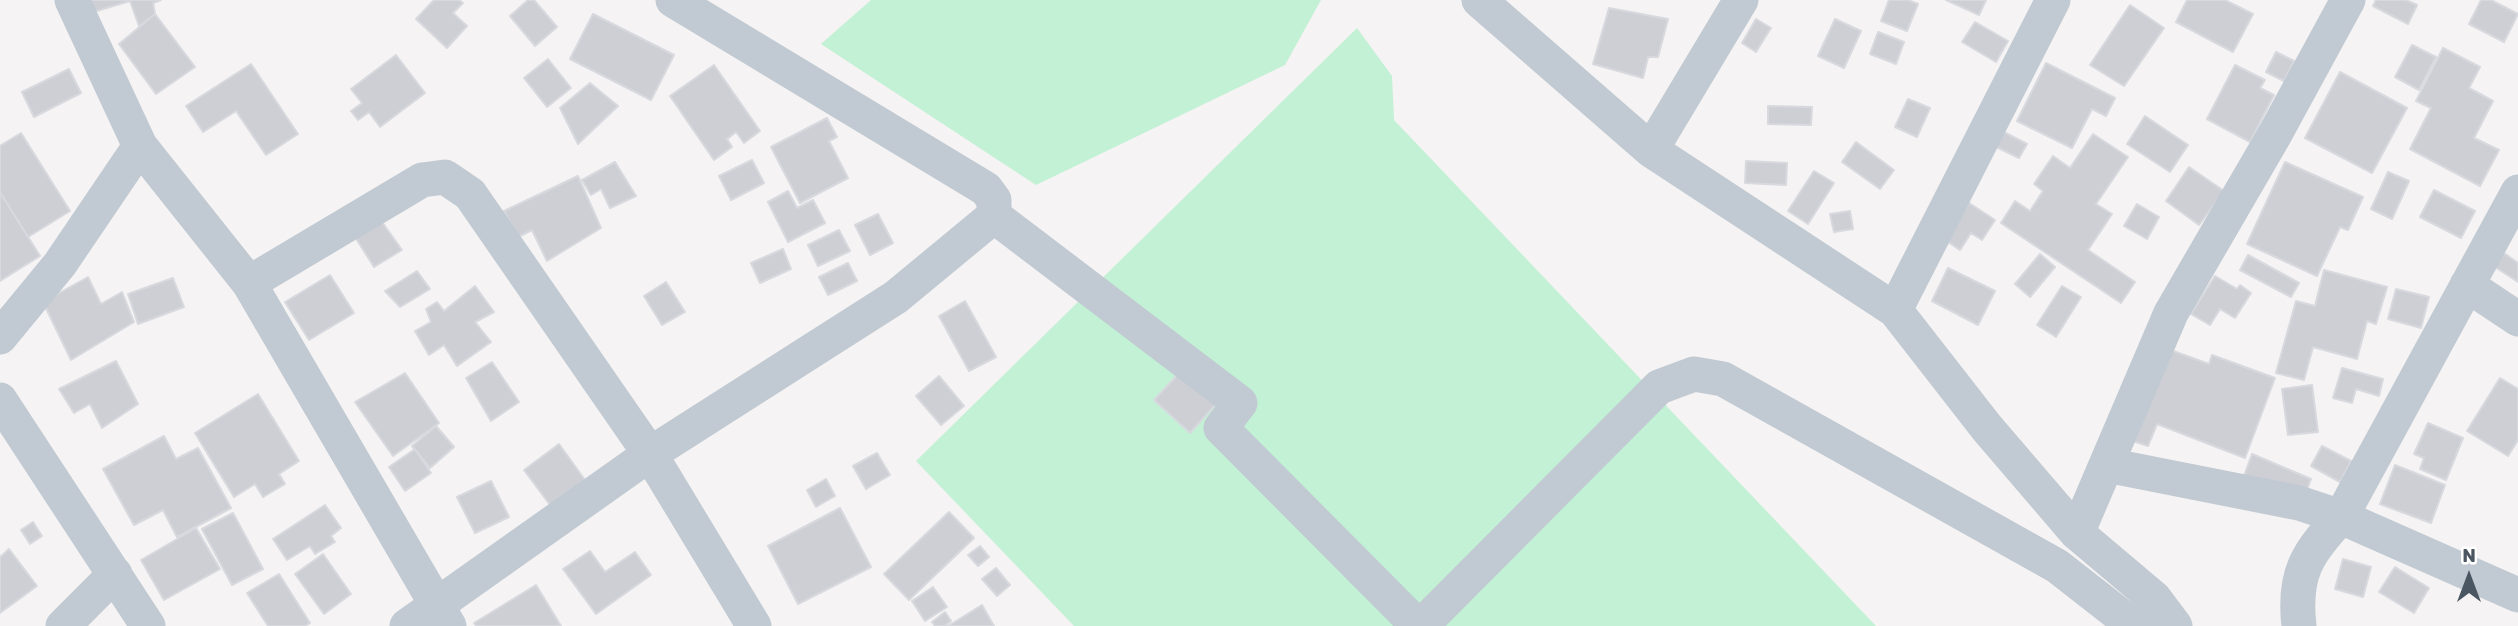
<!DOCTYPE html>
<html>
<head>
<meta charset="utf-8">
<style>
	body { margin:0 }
	#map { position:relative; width:2518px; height:626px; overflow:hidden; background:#f5f3f3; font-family:Rubik,sans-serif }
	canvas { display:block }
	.north { position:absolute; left:2434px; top:542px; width:70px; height:70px; -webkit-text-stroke:5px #fff; paint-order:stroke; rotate:0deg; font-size:19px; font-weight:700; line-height:28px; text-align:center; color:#4a5661 }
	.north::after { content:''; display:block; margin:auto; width:24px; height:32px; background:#4a5661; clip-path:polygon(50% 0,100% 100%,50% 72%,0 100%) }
</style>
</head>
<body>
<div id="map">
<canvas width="2518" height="626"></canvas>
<div class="north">N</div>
</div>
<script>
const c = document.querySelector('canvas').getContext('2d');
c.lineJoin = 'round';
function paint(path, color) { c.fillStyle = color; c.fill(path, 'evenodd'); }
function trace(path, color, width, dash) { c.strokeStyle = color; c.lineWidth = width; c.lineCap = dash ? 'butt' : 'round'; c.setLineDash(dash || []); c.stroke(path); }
const green = new Path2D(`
	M871,0h450l-36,65 -249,120 -215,-141z
	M1357,28l35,48 2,44 482,506h-802l-158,-165z`);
const building = new Path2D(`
	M86,0h75l-8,3 2,11 -16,12 -9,-25 -40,12z
	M434,0h25l4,3 -10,10 14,13 -20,22 -31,-29z
	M528,0h6l23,27 -22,19 -25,-30z
	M1889,0h19l10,4 -11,27 -26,-10z
	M1946,0h40l-7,15z
	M2187,0h38l28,14 -20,38 -57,-30z
	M2376,0h30l11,5 -9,19 -35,-18z
	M2481,0h10l27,14 -14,28 -35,-18z
	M2130,5l34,23 -40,58 -34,-21z
	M1609,8l59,11 -10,38h-10l-5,21 -50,-14z
	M155,14l40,53 -39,27 -37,-50z
	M593,14l81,41 -23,45 -81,-41z
	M1756,19l15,9 -15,24 -14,-9z
	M1835,19l26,12 -17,37 -26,-12z
	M1975,22l33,19 -12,21 -34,-20z
	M1878,32l26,10 -8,22 -26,-10z
	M2412,45l24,12 -17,33 -24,-13z
	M2443,48l37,19 -11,21 24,13 -19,37 25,12 -19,36 -70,-37 21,-41 -15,-7z
	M2276,52l18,9 -10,20 -18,-9z
	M396,55l29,38 -45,34 -11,-15 -11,8 -7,-9 11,-8 -11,-14z
	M548,59l23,29 -24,19 -23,-29z
	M2046,63l69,35 -9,18 -14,-7 -20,39 -55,-27z
	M251,64l47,70 -32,21 -30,-44 -33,21 -17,-26z
	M714,65l46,66 -16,12 -8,-11 -9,7 5,8 -18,13 -44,-64z
	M2235,65l30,15 -5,8 14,7 -24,47 -43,-23z
	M69,69l12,24 -47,24 -12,-25z
	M2340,72l67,36 -35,65 -67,-35z
	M590,83l28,23 -40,38 -18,-36z
	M1908,99l22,9 -13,29 -22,-10z
	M1768,106l44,1 -1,18 -43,-1z
	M2145,116l43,29 -18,27 -43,-28z
	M827,118l10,19 -8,4 19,37 -48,25 -29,-56z
	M1998,129l29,15 -8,14 -29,-14z
	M21,133l49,78 -42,26 -28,-45v-46z
	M2093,134l35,23 -32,47 16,10 -24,36 47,32 -14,21 -120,-80 14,-22 15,10 13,-20 -9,-7 19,-28 17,12z
	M1856,142l38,28 -14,19 -38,-27z
	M752,160l12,23 -33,17 -12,-24z
	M1746,161l41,2 -1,22 -41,-2z
	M615,162l21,34 -26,12 -9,-19 -10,6 -9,-15z
	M2285,162l78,35 -15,33 -8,-3 -23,49 -70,-32z
	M2189,167l35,24 -25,34 -33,-24z
	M1814,171l20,12 -26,41 -20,-13z
	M2388,172l21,9 -17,38 -21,-10z
	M578,176l23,52 -54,33 -15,-31 -14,7 -14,-26z
	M2434,190l41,21 -14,27 -41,-21z
	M788,191l9,17 16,-8 12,23 -37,19 -20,-40z
	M0,192l40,64 -40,25z
	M1969,203l26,17 -13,20 -11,-7 -11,17 -15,-10z
	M2137,204l22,13 -12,22 -23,-13z
	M1850,211l3,18 -19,3 -4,-18z
	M878,214l15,29 -23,12 -15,-30z
	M382,222l20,28 -28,17 -19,-30z
	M839,230l11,21 -32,15 -10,-21z
	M783,249l8,20 -31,14 -9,-20z
	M2504,253l14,10v19l-23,-15z
	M2040,254l15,13 -25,30 -15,-13z
	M2248,255l51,28 -8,14 -51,-27z
	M848,263l9,18 -29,14 -9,-18z
	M1948,268l47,23 -17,34 -46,-24z
	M2324,270l63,17 -11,37 -9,-3 -10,38 -44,-12 -9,33 -28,-7 20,-72 19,5z
	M417,271l13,18 -30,18 -15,-16z
	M330,275l24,38 -45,27 -24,-38z
	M2215,276l22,13 3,-4 11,8 -16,25 -15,-9 -10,16 -19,-11z
	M88,277l13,27 21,-12 12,30 -63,38 -28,-58z
	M173,278l11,29 -46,17 -10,-30z
	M666,282l19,30 -23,13 -18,-29z
	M475,286l19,26 -19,10 16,20 -34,24 -13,-21 -15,10 -14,-24 16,-9 -5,-13 11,-7 7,9z
	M2062,286l19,11 -25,40 -19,-12z
	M2396,289l33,8 -8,31 -33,-9z
	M965,301l31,56 -27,14 -30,-55z
	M2165,348l44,16 3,-9 63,23 -30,80 -88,-34 -9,22 -18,-6z
	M116,361l22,43 -36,24 -12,-24 -16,9 -15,-24z
	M492,362l27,40 -28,19 -25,-43z
	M2342,368l41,11 -4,17 -23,-7 -4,14 -19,-5z
	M1180,372l36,32 -26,29 -36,-33z
	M405,373l34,50 -46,33 -38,-54z
	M939,376l25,30 -23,19 -25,-29z
	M2500,378l18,11v51l-10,16 -41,-25z
	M2312,385l6,47 -30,3 -6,-46z
	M258,394l41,67 -20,13 6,10 -22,13 -8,-13 -21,13 -39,-64z
	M2428,423l35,15 -17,42 -26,-11 4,-11 -10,-4z
	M436,426l18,21 -24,21 -18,-22z
	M164,436l12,23 22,-11 33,60 -54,29 -14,-27 -29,15 -31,-56z
	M559,444l26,36 -35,25 -26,-35z
	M2322,446l29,15 -11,21 -29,-16z
	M415,449l16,24 -26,18 -16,-24z
	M877,453l13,22 -24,14 -13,-23z
	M2252,454l59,25 -8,21 -59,-24z
	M2395,465l50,20 -14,38 -51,-19z
	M826,479l9,17 -19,11 -9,-17z
	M491,481l18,36 -34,16 -18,-36z
	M325,505l16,23 -10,8 4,6 -20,12 -5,-8 -23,14 -14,-21z
	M840,508l31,59 -73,37 -30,-58z
	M949,512l25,26 -65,62 -25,-26z
	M233,513l30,56 -31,16 -30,-56z
	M33,522l9,14 -12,8 -9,-14z
	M196,528l24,41 -56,31 -23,-40z
	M980,546l9,11 -11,9 -10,-11z
	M9,549l28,37 -37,27v-56z
	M590,551l15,21 30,-20 16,23 -55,39 -33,-45z
	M323,554l28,40 -27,20 -29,-40z
	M2343,559l28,8 -8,30 -28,-8z
	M2395,567l34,21 -15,25 -35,-21z
	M996,568l14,17 -13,11 -15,-17z
	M279,574l31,49 -5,3h-37l-21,-33z
	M536,585l25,41h-85l-2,-3z
	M933,587l14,20 -22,14 -13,-20z
	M982,605l12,21h-46z
	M945,612l6,9 -6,5h-10l-3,-4z`);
const street = new Path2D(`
	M72,0l68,146 109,137 200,343
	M673,0l313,189 8,11v16
	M1479,0l172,150 244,160 92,118 90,105 77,65 21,28
	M1651,150l90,-150
	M994,216l246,187 -19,25 197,198
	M249,283l173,-103 23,-3 25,17 180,260 104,172
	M2467,285l51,34
	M1895,310l158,-310
	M0,337l60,-73 80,-118
	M0,400l148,226
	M2107,465l192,38 42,14 177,78
	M2077,533l94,-220 104,-179 73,-134
	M63,626l52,-52
	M407,626l243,-172 246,-157 98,-81
	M1421,626l238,-239 35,-13 29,5 334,187 68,53 24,7
	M2299,626c-6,-52 8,-73 42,-109l177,-325`);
paint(green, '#c3f1d5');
paint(building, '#cdcfd5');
trace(building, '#d7d9de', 2);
trace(street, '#c1cad2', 35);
</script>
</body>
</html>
